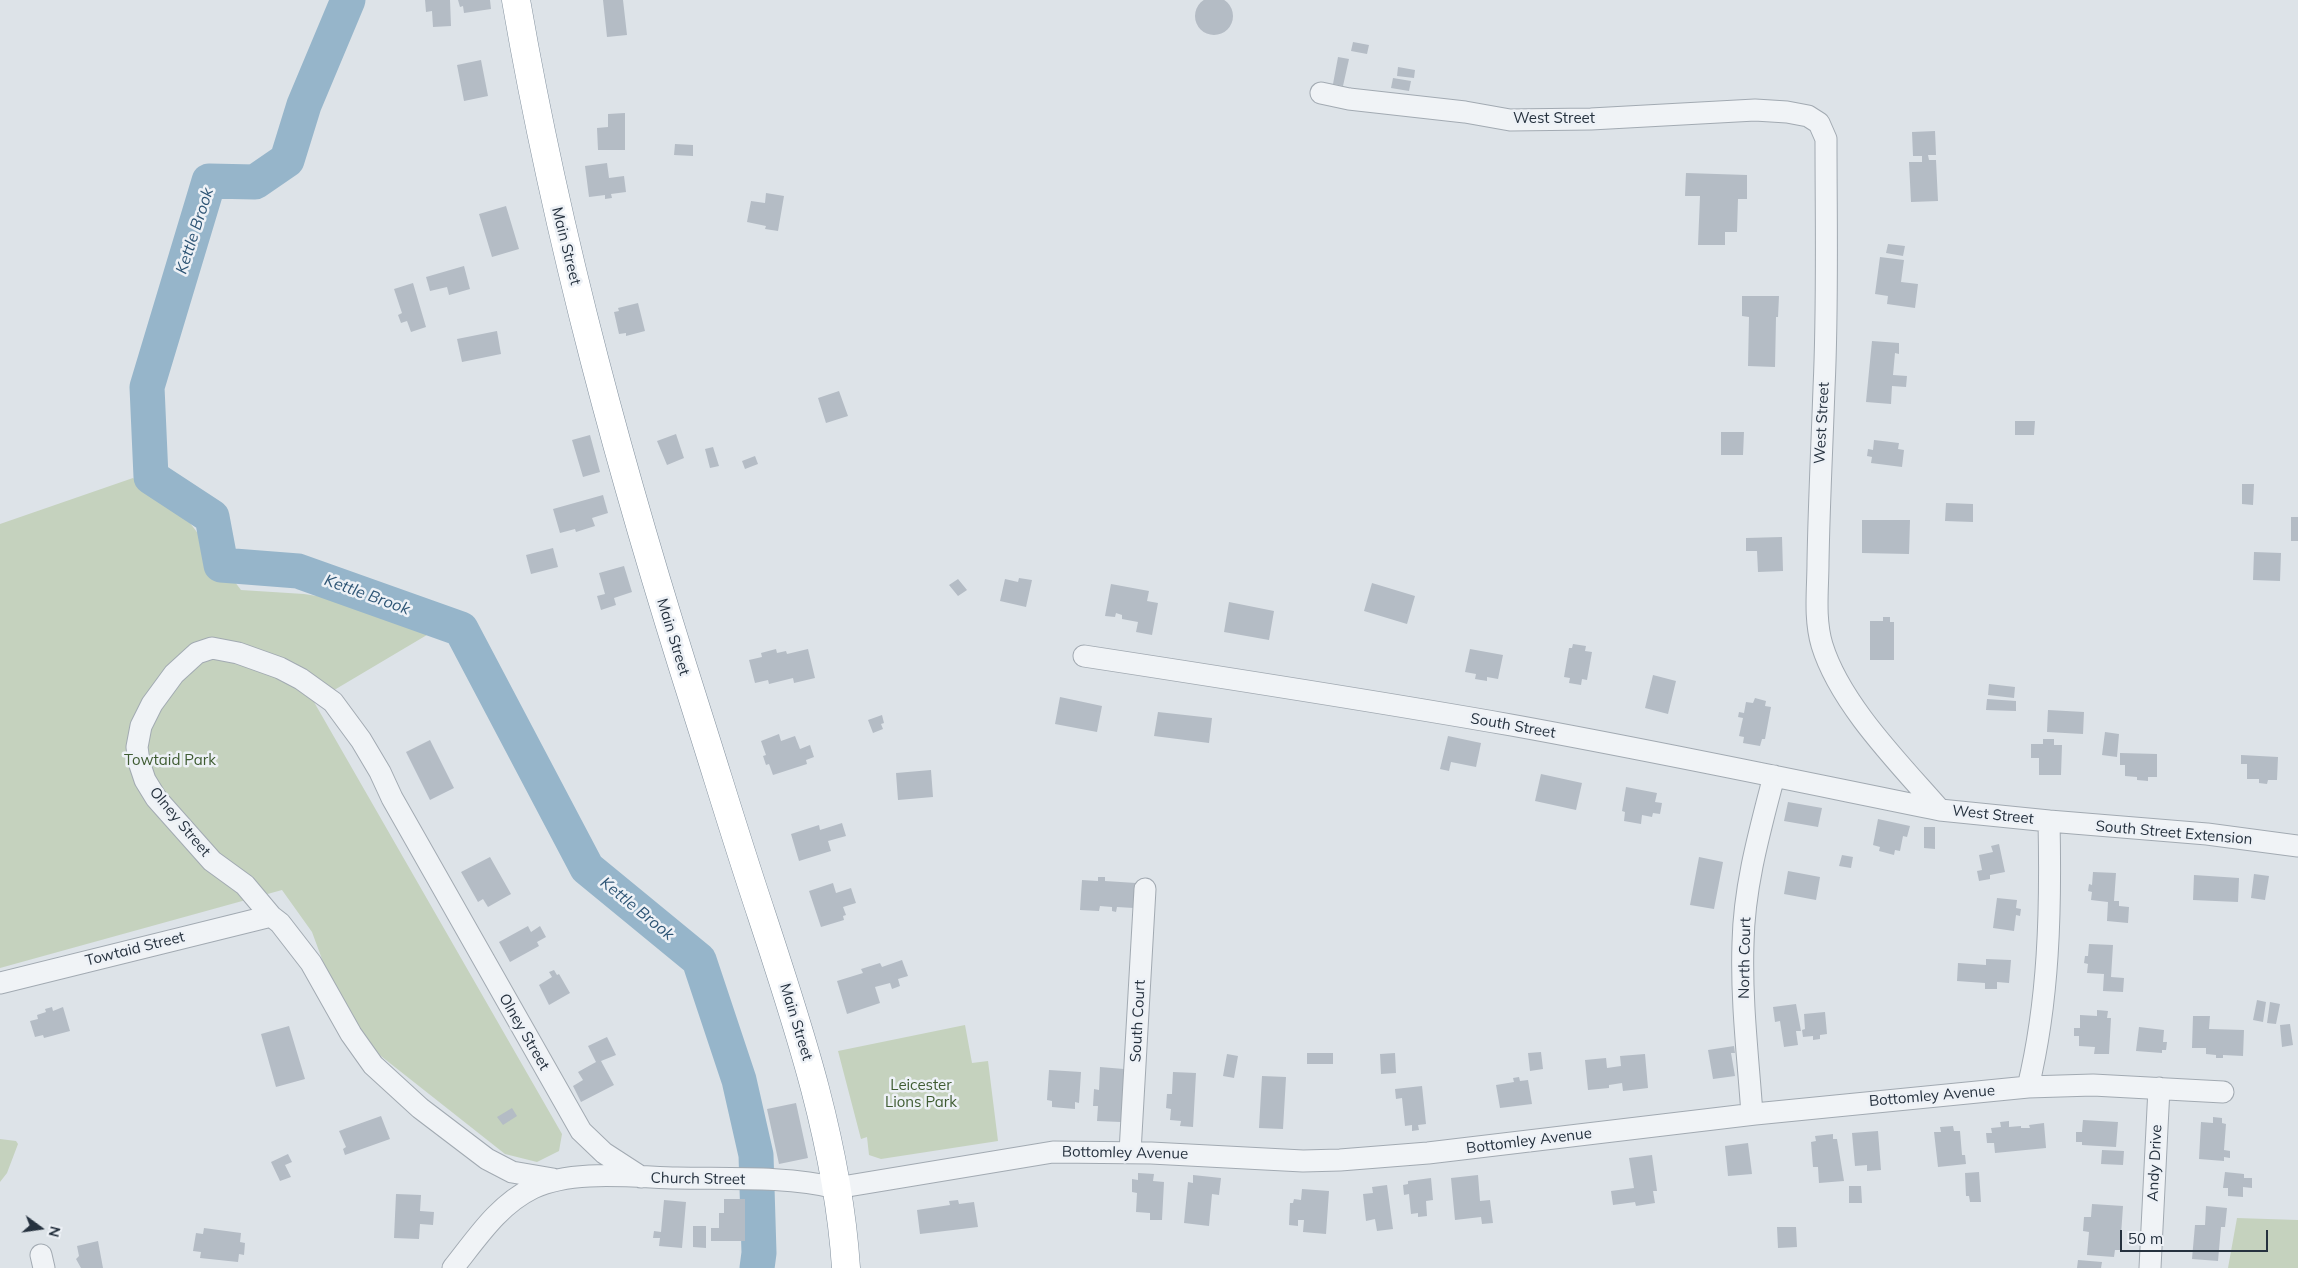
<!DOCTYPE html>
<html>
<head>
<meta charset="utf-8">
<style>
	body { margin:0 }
	#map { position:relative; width:2298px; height:1268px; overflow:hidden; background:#dde3e8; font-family:Mulish,sans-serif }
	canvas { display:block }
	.north { position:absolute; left:15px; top:1203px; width:50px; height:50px; -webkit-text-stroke:4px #edf1f6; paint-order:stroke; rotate:104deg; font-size:14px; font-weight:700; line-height:20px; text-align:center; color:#26323f }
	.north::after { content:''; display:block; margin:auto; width:18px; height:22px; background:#26323f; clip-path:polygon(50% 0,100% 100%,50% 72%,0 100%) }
	.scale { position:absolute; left:2120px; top:1230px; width:148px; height:22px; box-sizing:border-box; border:2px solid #26323f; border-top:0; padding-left:6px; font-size:15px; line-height:18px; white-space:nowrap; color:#26323f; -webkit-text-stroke:4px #edf1f6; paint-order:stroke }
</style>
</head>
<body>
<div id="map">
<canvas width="2298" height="1268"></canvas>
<div class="north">N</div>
<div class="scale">50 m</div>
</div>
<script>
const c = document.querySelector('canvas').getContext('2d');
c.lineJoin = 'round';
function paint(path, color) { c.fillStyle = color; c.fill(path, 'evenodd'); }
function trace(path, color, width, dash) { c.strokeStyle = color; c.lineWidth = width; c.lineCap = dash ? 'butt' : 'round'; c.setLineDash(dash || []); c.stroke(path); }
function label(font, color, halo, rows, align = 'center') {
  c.font = font + ' Mulish,sans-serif'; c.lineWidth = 5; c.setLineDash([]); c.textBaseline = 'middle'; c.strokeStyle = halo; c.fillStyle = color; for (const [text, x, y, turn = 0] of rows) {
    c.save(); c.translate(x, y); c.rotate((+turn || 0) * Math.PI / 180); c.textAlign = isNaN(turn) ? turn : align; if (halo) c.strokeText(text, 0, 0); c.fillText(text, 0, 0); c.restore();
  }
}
const green = new Path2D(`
	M133,478l57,45 51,67 63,4 77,12 56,23 -123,73 248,432 -3,17 -22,11 -32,-8 -133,-105 -36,-52 -24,-65 -30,-42 -282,78v-444z
	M965,1025l7,38 16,-2 10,80 -117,18 -12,-4 -2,-18 -6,2 -23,-88z
	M0,1139l16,2 2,3 -11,29 -7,9z
	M2237,1218l61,2v48h-70z`);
const river = new Path2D(`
	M348,0l-44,105 -17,55 -32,22 -46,-1 -62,206 4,90 61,40 9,48 77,6 163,58 126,239 112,92 40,120 17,75 3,98 -2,15`);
const building = new Path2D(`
	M1195 16a19 19 0 1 1 38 0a19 19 0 1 1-38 0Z
	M425,0h25l1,26 -18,1 -1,-16 -6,1z
	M458,0h32l1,9 -27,4 -1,-7 -3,1z
	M603,0h20l4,35 -20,2z
	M1353,42l16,3 -2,9 -16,-3z
	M1338,57l11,2 -6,27 -10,-2z
	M481,60l7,36 -24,5 -7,-36z
	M1398,67l17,3 -1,8 -17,-2z
	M1393,78l18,3 -2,10 -18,-3z
	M625,113v37h-27l-1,-22 11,-1v-13z
	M1935,131l1,24h-8l1,5h7l2,41 -27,1 -2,-40h13v-6h-9l-1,-24z
	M675,144l18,1v11l-19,-1z
	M607,163l2,15 15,-2 2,16 -15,2 1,4 -7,1v-4l-16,2 -4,-31z
	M1686,173l61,2v24h-9l-1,33h-12v13h-27l2,-49h-15z
	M766,193l18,3 -6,35 -13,-2 1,-3 -19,-4 4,-21 14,2z
	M506,206l13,43 -27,8 -13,-43z
	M1888,244l17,2 -2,10 -17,-3z
	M1880,257l24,3 -3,22 17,2 -3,24 -28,-4 1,-8 -13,-2z
	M464,266l6,23 -21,6 -2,-8 -17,4 -4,-14z
	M413,283l13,44 -15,5 -4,-11 -6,2 -3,-8 4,-2 -8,-24z
	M1742,296h37l-1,21h-2l-1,50 -27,-1 1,-49 -7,-1z
	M638,303l7,28 -19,5v-3l-7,1 -5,-22 5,-1 -1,-3z
	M497,331l4,23 -39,8 -5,-23z
	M1872,341l27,2v11l-4,-1 -2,22 14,1 -1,11 -14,-1 -1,18 -25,-2z
	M839,391l9,25 -22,7 -8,-25z
	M2015,421h20l-1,14h-19z
	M1721,432h23l-1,23h-22z
	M676,434l8,24 -17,7 -10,-24z
	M590,435l10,37 -17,5 -11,-37z
	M1874,440l25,3 -1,6 6,1 -2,17 -31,-4 1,-6 -5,-1 1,-7 5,1z
	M713,447l6,19 -9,2 -5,-19z
	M755,456l3,8 -13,5 -3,-8z
	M2242,484h12l-1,21 -11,-1z
	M603,495l5,18 -16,5 3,8 -19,6 -1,-3 -15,4 -7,-24z
	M1946,503l27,1v18l-28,-1z
	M2291,517h7v24h-7z
	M1862,520h48l-1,34 -47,-1z
	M1782,537l1,34 -25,1 -1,-21h-11v-13z
	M553,548l5,19 -27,7 -5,-19z
	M2254,552l27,1 -1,28 -27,-1z
	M624,566l8,26 -18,6 2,7 -15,5 -4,-14 8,-2 -6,-21z
	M1019,578l13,2 -6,27 -26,-6 5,-22 13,3z
	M958,579l9,11 -9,6 -9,-11z
	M1372,583l43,13 -8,28 -43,-13z
	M1111,584l38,7 -2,10 11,2 -6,32 -16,-3 2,-10 -16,-3v-4l-6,-2 -1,4 -10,-1z
	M1229,602l45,9 -5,29 -45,-8z
	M1883,617h7v5h4v38h-24v-39h13z
	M1573,644l13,2 -1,5 7,1 -5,28 -5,-1 -1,6 -12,-2 1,-5 -6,-1 5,-29h3z
	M776,649l1,4 9,-2 1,3 21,-5 7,29 -21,5 -1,-5 -24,6 -1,-4 -13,3 -6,-23 13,-3 -1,-4z
	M1470,649l33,6 -5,24 -11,-2v4l-12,-2 1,-5 -11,-2z
	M1653,675l23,6 -8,33 -23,-6z
	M1989,684l26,3 -1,11 -26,-3z
	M1060,697l42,9 -5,26 -42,-8z
	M1755,698l11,3 -1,5 6,1 -6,32h-3l-2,7 -17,-3 1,-6 -5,-1 4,-18 -5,-1 1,-5 5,1 2,-11 7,1z
	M1987,699l29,2v10l-30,-1z
	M2048,710l36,2 -1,22 -36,-2z
	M1158,712l54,6 -3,25 -55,-7z
	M882,715l2,8 -3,1 2,5 -10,4 -5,-13z
	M2105,732l14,2 -2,23 -15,-2z
	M779,734l2,7 14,-5 5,13 10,-4 4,12 -8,3 1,4 -34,11 -4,-11 -3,1 -3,-9 3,-1 -5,-14z
	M1448,736l33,7 -5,24 -25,-5 -2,9 -9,-2z
	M2043,739h11v6h8l-1,30h-22v-17h-8v-14h12z
	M430,740l24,48 -24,12 -24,-48z
	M2120,753l37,1v23h-9v4l-11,-1v-3l-12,-1v-11h-5z
	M2241,755l37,2 -1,23h-9l-1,4 -8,-1v-4h-12v-15h-6z
	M931,770l2,27 -35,3 -2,-27z
	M1541,774l41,9 -6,27 -41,-9z
	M1626,787l31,6 -2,9 7,1 -2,11 -7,-1 -1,4 -10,-2 -1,9 -17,-3 1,-9 -3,-1z
	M1788,802l34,6 -4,19 -34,-6z
	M1878,819l32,7 -3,11 -4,-1 -3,15 -5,-1 -1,5 -15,-4 1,-4 -7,-2z
	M842,823l4,13 -18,5 3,10 -32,10 -8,-27 28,-9 1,5z
	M1924,827h11v22l-11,-1z
	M1999,844l6,28 -15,3v4l-11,2 -2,-10 5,-1 -3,-15 14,-3 -2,-6z
	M1842,855l11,2 -2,11 -12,-2z
	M490,857l21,37 -23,13 -5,-8 -5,3 -17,-30z
	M1699,857l24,5 -9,47 -24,-4z
	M1788,871l32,6 -4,23 -32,-6z
	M2093,872l23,1 -2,28h5v5l10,1 -1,16 -21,-2 1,-19 -17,-2 1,-8 -4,-1 1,-7 3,1z
	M2254,874l15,2 -4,24 -14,-2z
	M2194,875l45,3 -1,24 -45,-2z
	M1098,877h7v4l31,2 -2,25 -17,-1 -1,5 -4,-1v-4l-12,-1 -1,5 -19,-1 2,-30 16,1z
	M833,883l3,10 15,-5 5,15 -13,4 3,8 -3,1 1,4 -23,7 -12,-36z
	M1997,898l20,2 -1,8 5,1 -1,7 -4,-1 -2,16 -21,-3z
	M528,926l3,6 9,-6 6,11 -9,5 2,4 -29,16 -11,-20z
	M2089,944l24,1 -2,32 13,1 -1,14 -20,-1 1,-17 -17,-1 1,-9 -4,-1 1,-7h3z
	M1986,959l25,1 -2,23 -12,-1v7h-12v-6l-28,-2 1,-18 28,2z
	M902,960l6,16 -10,3 2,7 -8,3 -2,-6 -15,4 5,16 -33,11 -10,-33 26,-8 -2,-4 19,-6 2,4z
	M554,970l3,5 2,-1 11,19 -21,12 -10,-20 13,-8 -3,-5z
	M2257,1000l9,2 -3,20 -10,-2z
	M2270,1002l10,2 -4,20 -9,-1z
	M1796,1004l5,27h-5l2,14 -14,2 -4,-26 -5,1 -2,-15z
	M52,1007l1,4 10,-4 7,24 -26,7 -1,-3 -8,2 -5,-16 8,-2 -1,-4 9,-3 -1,-3z
	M2097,1010l11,1 -1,7h4l-2,36h-15l1,-7 -16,-1v-10h-5v-8h6v-13l17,1z
	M1825,1012l2,22 -7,1v4l-7,1v-4l-10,1 -1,-7 3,-1 -1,-15z
	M2193,1016h17l-1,13 35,1 -1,26 -20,-1v3h-7v-3l-10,-1v-6h-14z
	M2290,1024l3,21 -11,2 -2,-22z
	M289,1026l16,53 -29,8 -15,-53z
	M2139,1027l25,3 -1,12h4l-1,8h-4v3l-26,-2z
	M607,1037l9,18 -15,6 13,24 -33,17 -8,-16 10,-6 -5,-8 18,-10 -8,-16z
	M1734,1046l1,7h-4l4,23 -22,3 -5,-29z
	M1541,1052l2,17 -13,2 -2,-18z
	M1307,1053h26v11h-26z
	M1395,1053l1,20 -15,1 -1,-20z
	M1227,1054l11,2 -4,22 -11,-2z
	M1645,1054l3,34 -25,3 -1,-8 -13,2v3l-21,2 -3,-30 21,-2 1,10 14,-2 -1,-10z
	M1100,1067l24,2 -3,53 -24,-1 1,-15h-5l1,-17 5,1z
	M1049,1070l32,2 -2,31 -4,-1v7l-23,-2v-6l-5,-1z
	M1173,1072l23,1 -3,54 -13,-1 1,-5 -11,-1 1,-11 -5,-1 1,-14h5z
	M1262,1076l24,1 -3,52 -24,-1z
	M1519,1077l1,4 8,-1 4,24 -32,4 -4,-23 18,-3 -1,-4z
	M1422,1086l4,38 -8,1 1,5 -7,1v-6l-7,1 -3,-28 -6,1 -1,-10z
	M796,1103l12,55 -29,6 -12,-55z
	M512,1108l5,8 -14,9 -6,-8z
	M381,1116l9,23 -45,16 -2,-6 3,-2 -7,-16z
	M2213,1117l9,1v5l4,1 -2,26 6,1v7l-6,-1v4l-25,-2 2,-37 12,1z
	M2083,1120l35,2 -2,25 -34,-2v-3h-6v-10h6z
	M2009,1121v6l12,-1v2h9l-1,-3 15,-2 2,25 -51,5 -1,-10h-7l-1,-10h6l-1,-5 10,-1 -1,-5z
	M1953,1126l1,5h6l2,24h3l1,9 -28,3 -4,-35h7l-1,-5z
	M1878,1131l3,39 -14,1v-6l-12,1 -3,-33z
	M1833,1134v5h4l7,42 -25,2 -1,-16h-5l-2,-25 5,-1 -1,-5z
	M1748,1143l4,31 -24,2 -3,-30z
	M2102,1150l22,1 -1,14 -22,-1z
	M288,1154l4,8 -7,3 6,12 -11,4 -9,-19z
	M1652,1155l5,36h-4l2,12 -19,3 -1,-4 -22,3 -2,-14 23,-3 -5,-30z
	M1979,1172l2,30h-11l-1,-6h-3l-1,-23z
	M2225,1172l19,2v4h8v10l-9,-1v10l-15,-1v-8h-5z
	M1138,1173l16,1 -1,7 11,1 -2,38h-12v-7l-14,-1 1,-19 -5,-1v-13l6,1z
	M1193,1175l28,3 -2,17 -7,-1 -3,32 -25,-3 4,-41 5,1z
	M1478,1175l2,26 10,-1 3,23 -11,1 -1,-7 -26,3 -4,-42z
	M1431,1178l2,22 -7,1 1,15 -9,1v-4l-7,1 -2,-20 -5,1 -1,-10 5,-1v-3z
	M1387,1185l6,44 -16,2 -2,-12 -9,2 -3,-27 10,-1 -1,-6z
	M1849,1186h12l1,17h-13z
	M1302,1189l27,2 -3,43 -23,-2 1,-12h-6v6l-9,-1 1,-22h3l1,-4 7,1z
	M396,1194l25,1 -1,16 14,1 -1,13 -13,-1 -1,15 -25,-1z
	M724,1199h21v42h-34v-13h8v-15h5z
	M664,1200l22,2 -4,46 -23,-2 1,-8h-7l1,-7 7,1z
	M958,1200l1,4 15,-2 4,25 -58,7 -3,-24 33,-5 -1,-4z
	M2092,1204l31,2 -3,44h-5l-1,7 -27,-2 2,-23 -6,-1 1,-14h7z
	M2206,1206l21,2 -2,19h-4l-3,34 -26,-2 3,-34h10z
	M693,1226h13v22l-13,-1z
	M1777,1227h19l1,20 -19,1z
	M204,1228l37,5 -1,9 5,1 -1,12 -5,-1 -1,8 -38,-4 1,-6 -8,-1 3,-18 7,1z
	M98,1241l5,27h-22l-5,-9 3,-3 -2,-10z
	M2078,1260l24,2 -1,6h-24z`);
const street = new Path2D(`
	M1321,93l28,6 116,13 45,8 81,-1 164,-9 32,2 21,4 11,7 7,16c0,83 2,166 -2,249 -2,58 -5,116 -6,174 0,27 -4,56 4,83 18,59 77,118 118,165l109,11c2,90 0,179 -21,266
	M1084,656c143,22 285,44 427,69 144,26 286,56 429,85
	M2049,821l158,13 91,12
	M0,983l271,-67
	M1752,1114c-4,-57 -11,-114 -9,-171 1,-57 17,-113 31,-167
	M1130,1152l15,-263
	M553,1179l-41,-7 -25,-13 -67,-51 -47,-43 -22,-31 -40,-71 -31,-40 -9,-7 -26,-31 -33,-24 -56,-63 -11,-18 -6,-18 -2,-15 4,-21 11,-22 22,-30 23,-21 15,-5 26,5 42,15 21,11 32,23 28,38 19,32 12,26 189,333 23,22 37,24
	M41,1255l3,13
	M453,1268c24,-30 45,-63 80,-80 40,-19 101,-11 144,-10 50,1 111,-2 159,10l217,-36 98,1 152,8 37,-1 88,-7 327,-39 273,-27 65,-2 130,7
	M2150,1268l9,-180`);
const highway = new Path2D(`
	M516,0c42,243 107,480 182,715 20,63 39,126 60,189 39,118 80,239 88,364`);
const streetNames = [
	["West Street",1554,118],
	["Main Street",566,246,76],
	["West Street",1822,423,-87],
	["Main Street",673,637,73],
	["South Street",1513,726,10],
	["West Street",1993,815,6],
	["Olney Street",180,822,50],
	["South Street Extension",2174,833,5],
	["Towtaid Street",135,949,-14],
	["North Court",1745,958,-89],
	["South Court",1138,1021,-87],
	["Main Street",796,1022,73],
	["Olney Street",524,1032,60],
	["Bottomley Avenue",1932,1096,-5],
	["Bottomley Avenue",1529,1141,-7],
	["Bottomley Avenue",1125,1153,1],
	["Andy Drive",2155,1163,-87],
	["Church Street",698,1179,1]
];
const parkNames = [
	["Towtaid Park",170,760],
	["Leicester",921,1085],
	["Lions Park",921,1102]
];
const waterNames = [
	["Kettle Brook",195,231,-72],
	["Kettle Brook",367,595,20],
	["Kettle Brook",637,909,39]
];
paint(green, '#c5d2be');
trace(river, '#96b5ca', 35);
paint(building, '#b4bcc5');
trace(street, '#a2aab2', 23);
trace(highway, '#84929f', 29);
trace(street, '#f0f3f6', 21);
trace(highway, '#fff', 28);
label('15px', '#26323f', '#edf1f6', streetNames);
label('15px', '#3f5c32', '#edf1f6', parkNames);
label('italic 16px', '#2e5575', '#edf1f6', waterNames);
</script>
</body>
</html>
